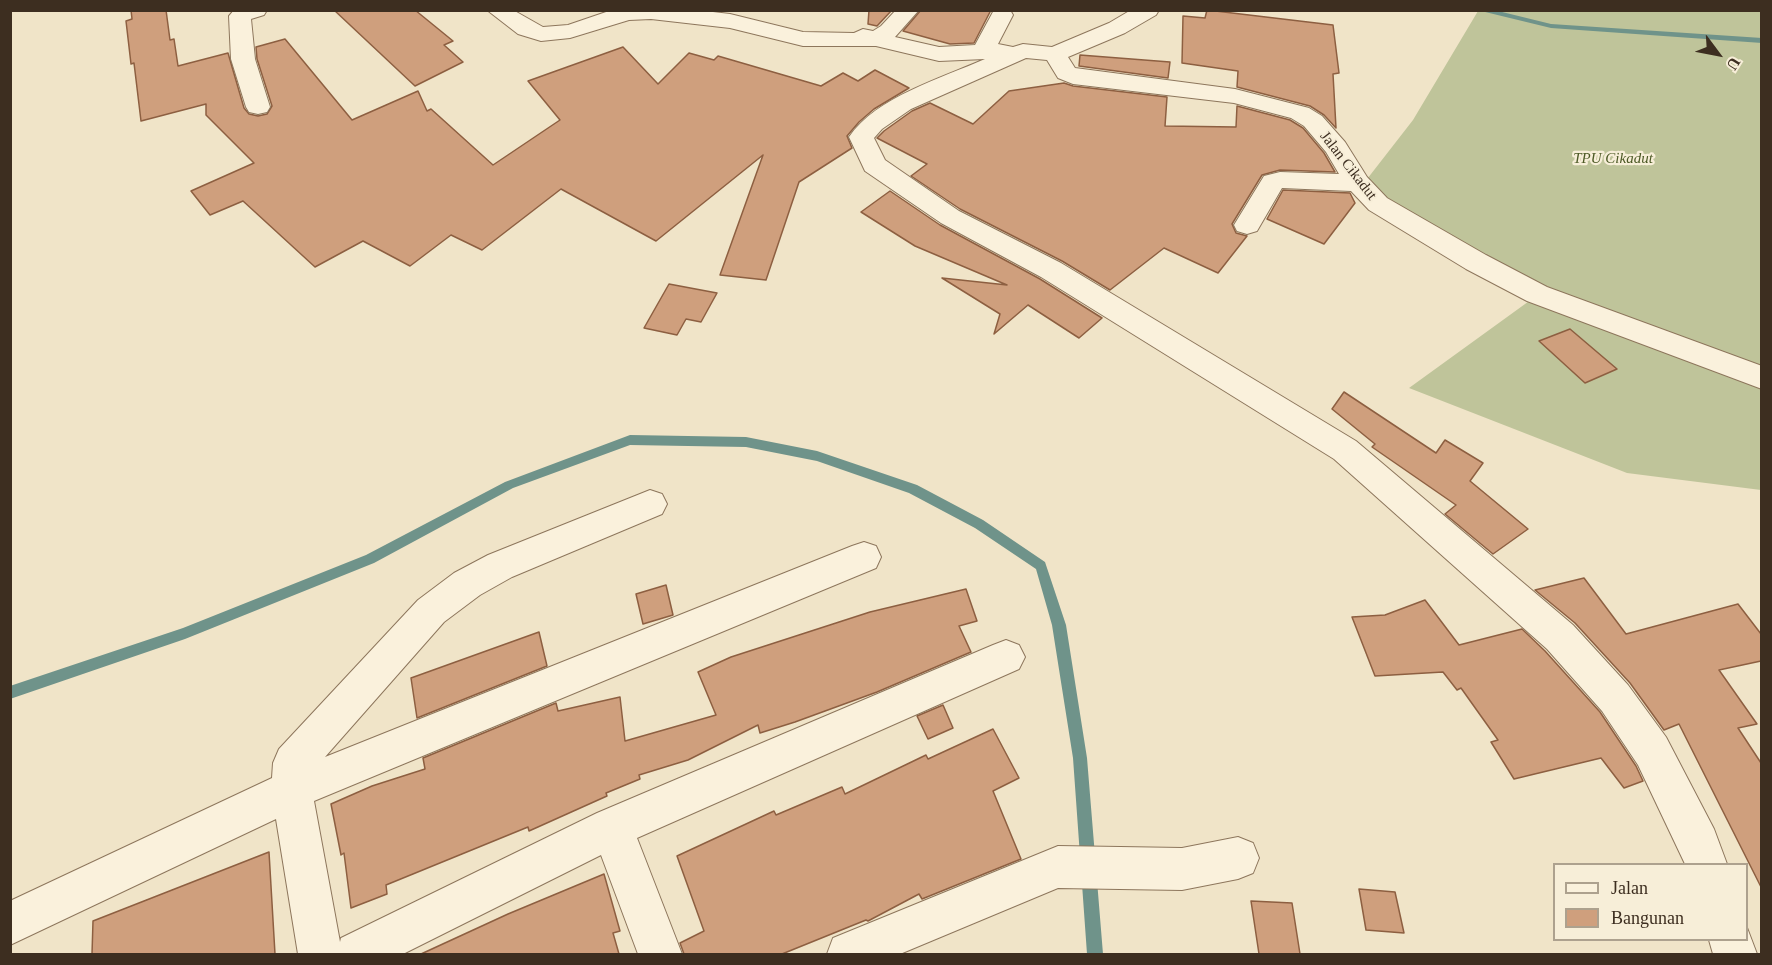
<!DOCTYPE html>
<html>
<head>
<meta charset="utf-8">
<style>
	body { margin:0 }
	#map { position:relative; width:1772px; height:965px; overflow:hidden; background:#f0e4c8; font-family:Georgia,serif }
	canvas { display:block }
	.frame { position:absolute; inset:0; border:12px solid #3d2e20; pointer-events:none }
	.legend { position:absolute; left:1553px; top:863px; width:195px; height:78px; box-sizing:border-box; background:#f7eed8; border:2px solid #ada18e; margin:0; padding:8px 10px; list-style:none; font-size:18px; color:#3d2e20 }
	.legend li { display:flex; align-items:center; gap:12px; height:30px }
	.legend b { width:30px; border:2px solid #ada18e }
	.north { position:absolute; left:1688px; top:24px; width:60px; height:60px; -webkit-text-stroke:4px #f7eed8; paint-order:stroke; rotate:122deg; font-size:16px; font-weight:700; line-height:24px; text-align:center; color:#3d2e20 }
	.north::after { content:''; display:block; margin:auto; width:21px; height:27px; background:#3d2e20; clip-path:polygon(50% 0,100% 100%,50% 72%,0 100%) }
</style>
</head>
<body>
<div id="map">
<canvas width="1772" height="965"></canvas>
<div class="frame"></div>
<ul class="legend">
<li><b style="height:8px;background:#faf1dc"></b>Jalan</li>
<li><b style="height:16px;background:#cf9f7d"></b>Bangunan</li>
</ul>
<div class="north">U</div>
</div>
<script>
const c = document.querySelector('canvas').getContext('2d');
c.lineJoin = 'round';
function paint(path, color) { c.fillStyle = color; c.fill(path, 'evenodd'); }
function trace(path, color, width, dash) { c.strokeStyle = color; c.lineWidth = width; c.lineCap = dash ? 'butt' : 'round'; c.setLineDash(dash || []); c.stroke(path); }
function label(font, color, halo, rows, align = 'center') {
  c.font = font + ' Georgia,serif'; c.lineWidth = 4.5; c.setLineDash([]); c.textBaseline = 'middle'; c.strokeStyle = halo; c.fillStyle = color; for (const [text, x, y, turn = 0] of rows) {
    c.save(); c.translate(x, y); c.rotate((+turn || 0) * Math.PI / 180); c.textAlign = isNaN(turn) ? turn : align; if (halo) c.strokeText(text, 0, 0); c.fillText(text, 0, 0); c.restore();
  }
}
const cemetery = new Path2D(`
	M1478,11h283v479l-134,-17 -218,-85 134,-97 -141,-76 -38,-32 49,-63z`);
const stream = new Path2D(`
	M1477,10h17l57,14 211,14v5l-211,-15z
	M630,435l116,2 71,14 100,34 66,35 62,42 21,63 21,133 16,196h-16l-14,-196 -21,-133 -16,-56 -61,-41 -66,-35 -92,-32 -71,-14 -116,-2 -117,43 -139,75 -189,76 -175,60v-13l173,-58 183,-73 139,-73z`);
const building = new Path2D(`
	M131,10h35l4,30 4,-1 4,27 50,-13 16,55 5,6 9,2 9,-2 5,-8 -15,-47 -1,-12 29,-8 67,81 66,-29 9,20 4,-2 62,56 67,-45 -32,-39 95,-34 35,37 31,-31 25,7 4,-4 103,30 22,-13 15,8 17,-11 34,18 -35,21 -15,13 -12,14 5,12 -53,34 -33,98 -46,-5 43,-120 -107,86 -95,-52 -79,61 -31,-15 -41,31 -47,-25 -48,26 -72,-66 -33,14 -19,-24 63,-28 -48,-48v-11l-65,17 -7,-58 -3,1 -5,-43 6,-2z
	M334,10h81l38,31 -9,4 19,17 -48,24z
	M869,10h23l-15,16 -9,-2z
	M921,10h70l-17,33 -24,1 -47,-13z
	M1207,10l126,15 6,48 -6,1 3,54 -12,-13 -14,-9 -73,-19 1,-16 -56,-8 1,-47 22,2z
	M1080,55l90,7 -2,16 -89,-12z
	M1064,83l9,3 94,11 -2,29 71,1 1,-21 53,14 13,8 21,25 11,19 -55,-2 -18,5 -30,49 4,9 11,3 -29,37 -54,-25 -54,42 -48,-29 -102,-52 -49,-33 16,-12 -50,-26 7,-7 28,-20 18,-8 43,21 36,-33z
	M1283,190l67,3 5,10 -31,41 -57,-25z
	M890,191l50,34 100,54 62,39 -23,20 -51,-33 -34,29 6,-20 -58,-36 65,7 -92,-39 -54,-34z
	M669,284l48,9 -16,29 -15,-3 -9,16 -33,-7z
	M1570,329l47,40 -32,14 -46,-42z
	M1344,392l92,61 9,-13 38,23 -13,18 58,48 -35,25 -48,-40 11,-9 -84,-58 3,-3 -43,-35z
	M1584,578l42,56 112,-30 23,30v27l-42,9 38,54 -19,4 23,35v124l-82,-163 -15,6 -34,-47 -55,-60 -40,-33z
	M666,585l7,30 -30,9 -7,-30z
	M966,589l11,32 -18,5 12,26 -94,40 -82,30 -35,11 -2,-8 -70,35 -49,15 1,4 -34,14 1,3 -78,35 -1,-4 -142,58 1,9 -36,14 -7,-55 -3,2 -10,-51 41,-18 53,-17 -2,-11 133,-55 2,8 62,-14 5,44 91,-26 -18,-43 33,-15 139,-45z
	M1425,600l34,45 63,-16 23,22 55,61 36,54 7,15 -19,7 -23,-30 -87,21 -23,-37 7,-2 -37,-52 -4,2 -14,-18 -68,4 -23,-59 33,-2z
	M539,632l8,34 -130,52 -6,-40z
	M943,705l10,23 -25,11 -11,-23z
	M993,729l26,49 -26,13 28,68 -99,40 -3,-5 -51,27 -2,-1 -84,34h-98l-4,-11 24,-12 -27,-75 97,-45 2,4 66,-28 3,7 81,-39 2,4z
	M269,852l6,102h-183l1,-33z
	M604,874l16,57 -7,2 6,21h-198l87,-40z
	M1359,889l36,3 9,41 -38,-3z
	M1251,901l41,2 8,51h-41z`);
const minor = new Path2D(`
	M234,10h33l-3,5 -13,4 4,40 15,48 -3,5 -9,2 -9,-2 -3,-5 -15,-48 -2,-43z
	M487,10h26l30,17 25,-2 44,-15h84l34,4 73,18 51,1 9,-4 10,2 8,-5 15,-16h23l-24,27 44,10 36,-2 19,-35h16l3,5 -15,29 15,3 10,-3 29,3 57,-24 22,-13h28l-3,5 -31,18 -57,24 7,11 160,21 74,19 13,8 23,26 22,35 20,21 99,57 61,32 215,79v23l-235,-88 -61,-32 -97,-59 -18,-19 -69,-3 -25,43 -10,3 -10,-3 -3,-6 30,-49 16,-4 59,2 -13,-22 -22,-26 -13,-8 -57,-15 -161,-19 -15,-6 -11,-18 -21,-2 -115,51 -29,20 -8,9 11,22 74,51 102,52 295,178 217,184 55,60 38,52 48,92 13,35h-42l-47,-99 -36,-54 -55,-62 -213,-190 -293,-182 -100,-54 -76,-52 -16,-34c27,-40 93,-59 136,-78l-46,2 -63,-15h-73l-73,-18 -79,-9 -22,1 -59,18 -29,3 -23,-7z
	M650,490l12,4 5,10 -5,10 -150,63 -32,18 -36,27 -119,135 527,-211 12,-4 12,4 5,11 -5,11 -562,233 26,141 1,-4 256,-125 396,-168 13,-5 13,5 6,12 -6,12 -382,169 45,116h-44l-37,-99 -198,99h-105l-22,-135 -266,126v-44l262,-123 1,-15 6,-14 139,-149 36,-27 34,-18z
	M1238,837l15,6 6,15 -6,15 -15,6 -56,11 -124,-2 -158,66h-73l6,-16 225,-92 124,2z
	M1746,925l11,29h-44l-4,-14h37z`);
const farParknames = [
	["TPU Cikadut",1613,159]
];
const farStreetnames = [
	["Jalan Cikadut",1348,166,52]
];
paint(cemetery, '#bfc49a');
paint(stream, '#6f938a');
paint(building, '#cf9f7d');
trace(building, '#8d5f41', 1.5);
trace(minor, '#8d765c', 2);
paint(minor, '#faf1dc');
label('italic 15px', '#4d5a26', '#f7eed8', farParknames);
label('15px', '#3d2e20', '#f7eed8', farStreetnames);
</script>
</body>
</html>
